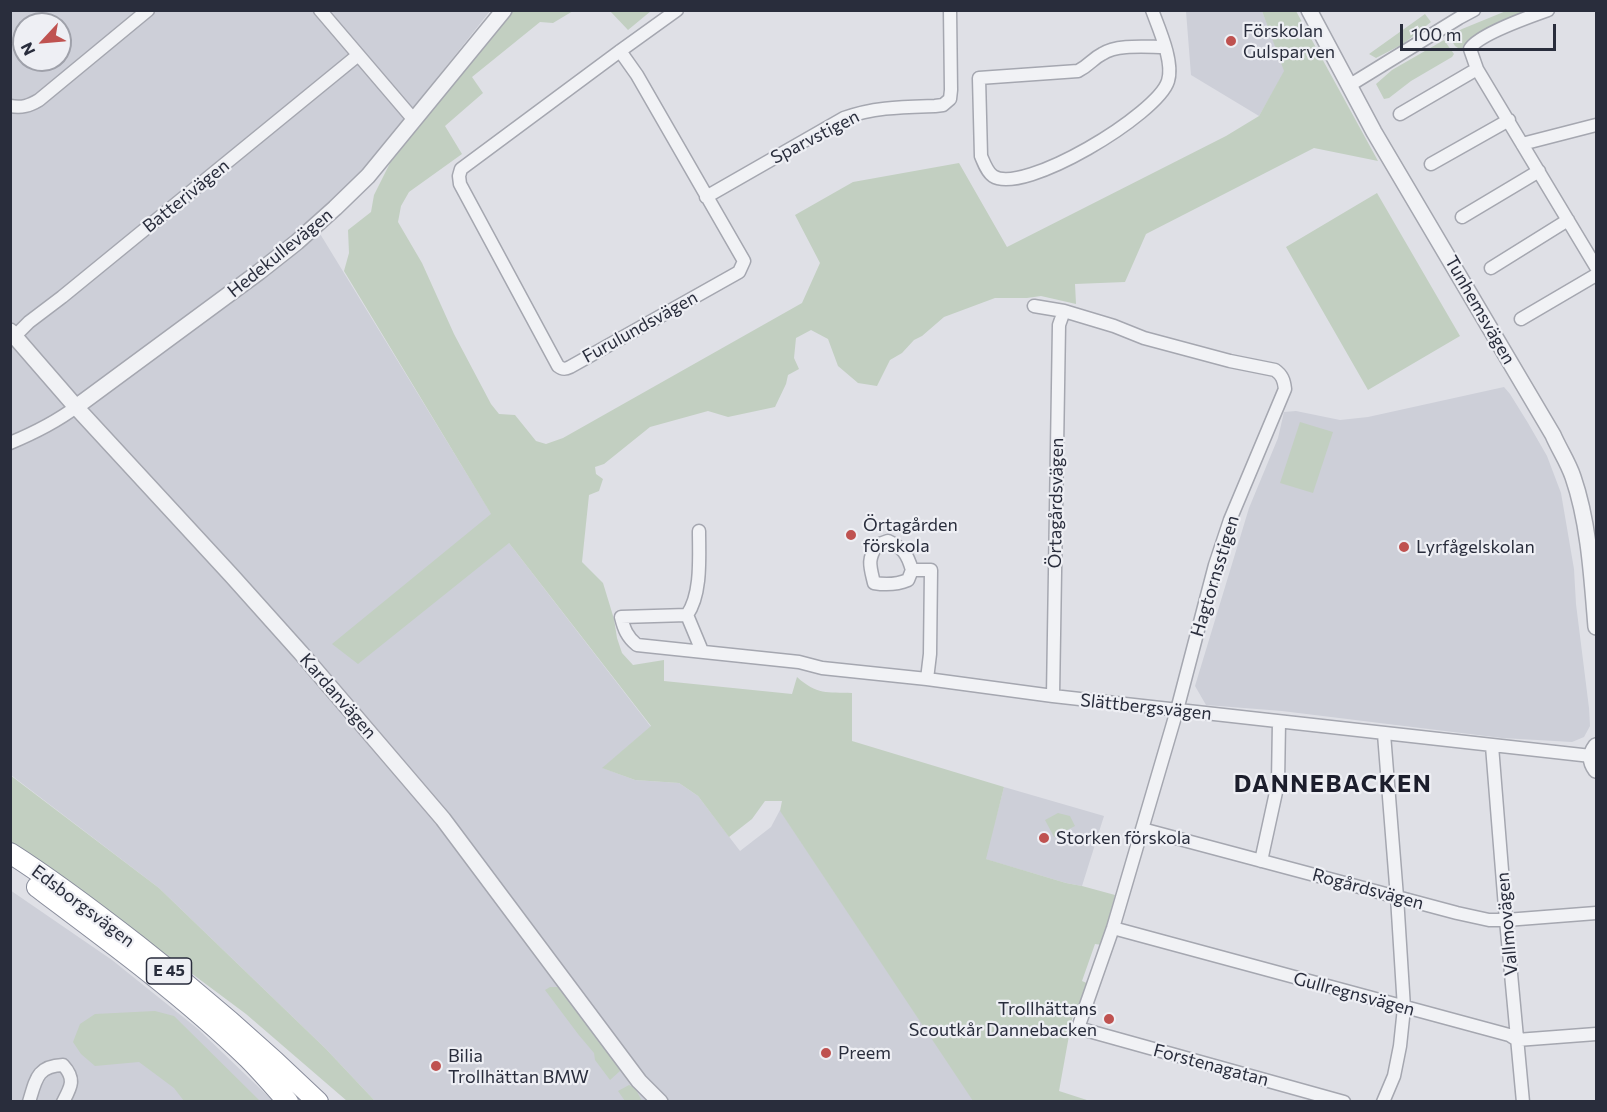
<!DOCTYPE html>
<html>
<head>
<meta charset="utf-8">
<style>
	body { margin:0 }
	#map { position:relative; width:1607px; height:1112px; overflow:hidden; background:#dfe0e6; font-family:Commissioner,sans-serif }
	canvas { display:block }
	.frame { position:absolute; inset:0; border:12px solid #292d3c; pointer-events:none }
	.north { position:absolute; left:12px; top:12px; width:60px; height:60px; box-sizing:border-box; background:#eeeff4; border:2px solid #9fa1aa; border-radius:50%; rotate:244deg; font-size:16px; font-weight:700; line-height:24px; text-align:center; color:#292d3c }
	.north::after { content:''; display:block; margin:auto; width:21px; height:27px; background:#bf5250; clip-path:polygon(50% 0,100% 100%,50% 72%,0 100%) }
	.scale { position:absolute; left:1400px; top:24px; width:156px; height:27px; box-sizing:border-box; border:3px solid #292d3c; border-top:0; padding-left:8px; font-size:18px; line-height:21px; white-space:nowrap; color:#292d3c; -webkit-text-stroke:4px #eeeff4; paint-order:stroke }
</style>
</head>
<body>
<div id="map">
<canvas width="1607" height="1112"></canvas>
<div class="frame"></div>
<div class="north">N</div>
<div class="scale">100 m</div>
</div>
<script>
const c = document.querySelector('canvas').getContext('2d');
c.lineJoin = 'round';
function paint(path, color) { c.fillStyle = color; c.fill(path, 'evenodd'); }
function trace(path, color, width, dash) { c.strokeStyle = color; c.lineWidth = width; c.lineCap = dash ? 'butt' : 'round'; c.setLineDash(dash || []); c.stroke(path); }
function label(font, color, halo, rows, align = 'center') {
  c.font = font + ' Commissioner,sans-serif'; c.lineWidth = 4.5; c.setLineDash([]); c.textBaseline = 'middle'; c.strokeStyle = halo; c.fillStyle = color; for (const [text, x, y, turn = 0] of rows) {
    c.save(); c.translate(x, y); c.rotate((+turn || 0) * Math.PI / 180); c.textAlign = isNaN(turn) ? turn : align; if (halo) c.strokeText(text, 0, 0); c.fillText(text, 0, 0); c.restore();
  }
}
const built = new Path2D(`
	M10,11h480l-128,162 -51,46 198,324 142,184 -48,41 32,12 44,3 19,13 42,55 31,-24 9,-17 194,291h-599l-49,-52 -167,-161 -148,-113zM24,24h36v36h-36z
	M1186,11h76l23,60 -26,45 -68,-41z
	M1504,387l6,7 18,29 19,33 14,37 13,76 2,35 13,104 1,18 -6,11 -12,5 -70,-4 -220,-27 -76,-6 -11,-19 54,-178 29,-70 6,-26 12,-1 44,9 28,-3z
	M1004,787l100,29 -22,70 -16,-3 -81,-24z
	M10,890l102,70 86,69 75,72h-262z`);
const green = new Path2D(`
	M512,11h61l-20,12 -13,-1 -68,55 11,16 -38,33 17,28 -53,38 -8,14 -3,16 24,41 32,71 37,70 8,10 16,1 21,26 10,3 17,-6 239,-135 18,-40 -25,-48 58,-33 106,-19 48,84 219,-111 33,-20 25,-45 -22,-60h34l82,150 -64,-13 -168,86 -21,48 -50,2 1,20 -35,-8 -14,2h-32l-51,19 -22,19 -8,4 -12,13 -12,7 -13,26 -19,-3 -20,-17 -10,-27 -17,-9 -15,8 -2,20 5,11 -11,6 -2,9 -11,23 -47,10 -20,-6 -58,16 -46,37 -9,3 1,7 7,5 -4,12 -10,4 -7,67 21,21 11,36 3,19 5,15 11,12 31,-5v21l128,13 5,-17c20,18 30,15 55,16v48l152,46 -18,72 80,24 16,3 33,9 -13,50 -7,-1 -13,37 7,3 -17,35 -13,72 31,10h-117l-193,-290 2,-10h-17l-13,18 -23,18 -31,-41 -19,-13 -44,-3 -33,-12 49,-42 -142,-183 -151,121 -26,-20 159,-130 -147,-243 5,-18 -1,-23 23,-18 3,-17 16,-32z
	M610,11h41l-23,19z
	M1506,11h29l-46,17 -20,11 -8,11 -6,-4 -6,-10 13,-7z
	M1425,14l6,8 -28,22 -27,14 -7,-4z
	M1444,40l10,14 -2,3 -41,24 -22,17 -5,1 -8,-15 16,-14z
	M1377,193l83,143 -92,54 -82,-143z
	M1300,422l33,10 -20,61 -33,-10z
	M10,775l149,113 167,161 49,52h-28l-101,-87 -208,-155 -27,-17z
	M1058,813l12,3 5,10 -21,11 -9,-17z
	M550,987h9l60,80 1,4 -10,9 -15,-20 -1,-7 -16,-19 -33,-44z
	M155,1011l19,5 86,85h-76l-10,-13 -35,-26 -44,4 -14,-12 -8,-12 7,-18 15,-10z
	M629,1085l6,3 7,13h-17l-7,-10z`);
const minor = new Path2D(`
	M320,10l94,110
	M1152,10c7,19 22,52 16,71 -10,33 -145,115 -175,95 -6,-4 -9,-13 -12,-20l-2,-78 99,-7c12,-6 14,-12 24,-17 15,-10 44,-7 62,-7
	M1548,10c-17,6 -71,25 -78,39l7,20 119,198
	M620,51l17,24 107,186 -5,11 -169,95c-4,2 -7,3 -12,-1l-98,-182 -1,-8 2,-7 159,-118 57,-41
	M1350,85l109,-67 15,-8
	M10,106c12,2 19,0 29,-6l109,-90
	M1400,114l77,-45
	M1522,144l74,-19
	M1431,164l78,-44
	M706,197l138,-79c30,-11 59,-11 91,-12l8,-1 7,-6 1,-9 -1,-80
	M1462,217l77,-46
	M1491,268l77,-48
	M1034,306l30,5 50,15 30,12 86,23 45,9c7,5 9,10 10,19l-55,131 -15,45 -38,145 -54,184 -10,34 -35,100 266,74
	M1521,319l75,-44
	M15,336l14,-14 33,-25 295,-241
	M10,443c24,-10 46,-21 66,-36
	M912,570l-4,10c-12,5 -22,5 -34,3 -4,-17 -7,-23 3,-38l11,-4c15,7 19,12 24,29h19l-1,84 -3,25
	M687,615c15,-21 12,-59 12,-84
	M702,651l-15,-36 -66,2c3,12 6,20 16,28l162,17 23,6 105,11 126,17 538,60
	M1053,696l6,-371 5,-14
	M1492,746l14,174 17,182
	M1142,829l315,84 32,7h17l90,-7
	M1261,861l17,-78 1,-61
	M1113,928l396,107 8,5 79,-6
	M29,1102c7,-23 8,-36 34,-37 13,14 8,22 0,37
	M1383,1102l11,-26 6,-30 4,-38 -7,-111 -13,-163`);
const tertiary = new Path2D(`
	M1309,10l65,122 179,303c6,14 15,27 20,42 16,46 19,102 23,150
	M10,331l66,76 156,169 69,77 142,166 196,262 21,21
	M76,407l183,-135 38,-30 38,-34 33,-32 136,-166
	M1596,746c-6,8 -6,16 0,24`);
const trunk = new Path2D(`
	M10,853c44,28 86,60 127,92 63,49 123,101 181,157
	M37,887c71,53 147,109 211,171 14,14 27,29 40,44`);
const markers = [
	[1231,41,6,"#bf5250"],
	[851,535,6,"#bf5250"],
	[1404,547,6,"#bf5250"],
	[1044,838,6,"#bf5250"],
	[1109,1019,6,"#bf5250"],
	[826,1053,6,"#bf5250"],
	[436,1066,6,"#bf5250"]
];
const shields = [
	[169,971,45]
];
const shieldNames = [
	["E 45",169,971]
];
const poiNames = [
	["Förskolan",1243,31],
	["Gulsparven",1243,52],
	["Örtagården",863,525],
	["förskola",863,546],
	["Lyrfågelskolan",1416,547],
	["Storken förskola",1056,838],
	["Trollhättans",1097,1009,"right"],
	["Scoutkår Dannebacken",1097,1030,"right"],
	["Preem",838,1053],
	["Bilia",448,1056],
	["Trollhättan BMW",448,1077]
];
const streetNames = [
	["Sparvstigen",815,137,-27],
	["Batterivägen",186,196,-39],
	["Hedekullevägen",280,253,-39],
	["Tunhemsvägen",1480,310,60],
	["Furulundsvägen",640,327,-29],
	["Örtagårdsvägen",1056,503,-89],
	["Hagtornsstigen",1215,576,-73],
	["Kardanvägen",338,696,49],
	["Slättbergsvägen",1146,707,6],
	["Rogårdsvägen",1368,889,15],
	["Edsborgsvägen",83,906,37],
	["Vallmovägen",1507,924,-95],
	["Gullregnsvägen",1354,994,15],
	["Forstenagatan",1211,1065,15]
];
const districtNames = [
	["DANNEBACKEN",1333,784]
];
paint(built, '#cdcfd8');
paint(green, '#c2cfc1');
trace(minor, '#a5a7b0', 15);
trace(tertiary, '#a5a7b0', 18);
trace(trunk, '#888c9b', 22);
trace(minor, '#f1f2f5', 12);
trace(tertiary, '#f1f2f5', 15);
trace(trunk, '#fff', 20);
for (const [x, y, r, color] of markers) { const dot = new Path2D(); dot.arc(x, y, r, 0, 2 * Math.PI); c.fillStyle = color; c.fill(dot); trace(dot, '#eeeff4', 2); }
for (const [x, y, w] of shields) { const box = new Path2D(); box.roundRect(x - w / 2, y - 13, w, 26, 4.5); c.fillStyle = '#eeeff4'; c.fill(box); trace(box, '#292d3c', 1.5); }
label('bold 16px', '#292d3c', null, shieldNames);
label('18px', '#292d3c', '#eeeff4', poiNames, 'left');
label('18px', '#292d3c', '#eeeff4', streetNames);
c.letterSpacing = '1.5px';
label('bold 24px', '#1c1e2c', '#eeeff4', districtNames);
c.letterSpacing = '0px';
</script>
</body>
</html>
